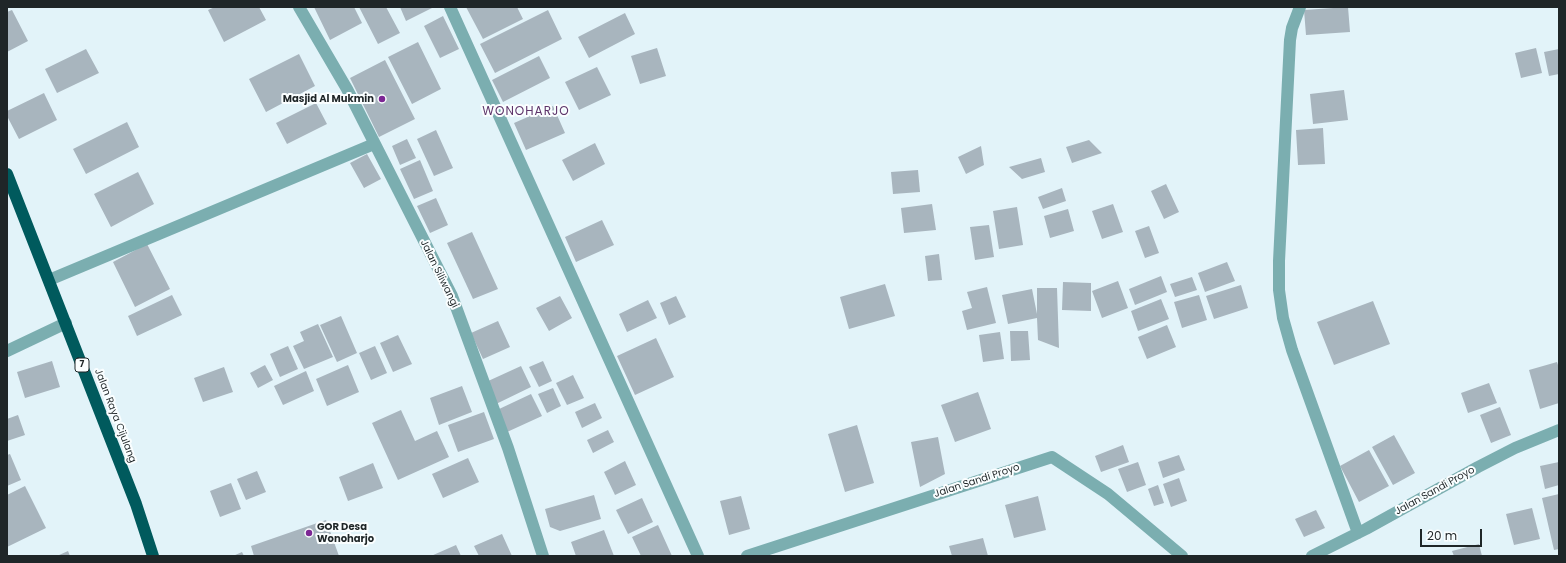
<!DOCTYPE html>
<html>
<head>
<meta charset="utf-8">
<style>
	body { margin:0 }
	#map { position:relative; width:1566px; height:563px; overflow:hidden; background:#e2f3f9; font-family:Poppins,sans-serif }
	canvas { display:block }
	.frame { position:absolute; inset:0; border:8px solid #1f2628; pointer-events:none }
	.scale { position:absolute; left:1420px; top:529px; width:62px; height:18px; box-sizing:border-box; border:2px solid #1f2628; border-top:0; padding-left:5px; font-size:12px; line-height:14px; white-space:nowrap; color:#1f2628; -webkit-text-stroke:3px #fafeff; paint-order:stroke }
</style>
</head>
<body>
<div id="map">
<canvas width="1566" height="563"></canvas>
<div class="frame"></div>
<div class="scale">20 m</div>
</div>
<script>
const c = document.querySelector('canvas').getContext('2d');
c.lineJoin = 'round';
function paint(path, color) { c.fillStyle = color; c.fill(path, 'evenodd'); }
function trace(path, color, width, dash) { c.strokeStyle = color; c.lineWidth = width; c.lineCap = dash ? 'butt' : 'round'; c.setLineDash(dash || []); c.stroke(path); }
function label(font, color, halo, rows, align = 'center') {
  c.font = font + ' Poppins,sans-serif'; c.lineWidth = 4; c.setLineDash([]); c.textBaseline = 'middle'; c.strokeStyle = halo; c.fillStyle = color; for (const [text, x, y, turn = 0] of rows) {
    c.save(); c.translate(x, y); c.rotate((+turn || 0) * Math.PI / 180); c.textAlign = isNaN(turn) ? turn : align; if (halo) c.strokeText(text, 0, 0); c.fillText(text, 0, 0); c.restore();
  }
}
const building = new Path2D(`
	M215,7h44l7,13 -42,22 -16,-32z
	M314,7h40l8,16 -32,17z
	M359,7h27l14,26 -22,11z
	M400,7h34l-28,14z
	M466,7h51l6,12 -40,20z
	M1348,7l2,25 -44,3 -2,-25z
	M12,10l16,31 -21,11v-40z
	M548,10l14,29 -67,34 -15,-29z
	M625,13l10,21 -46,24 -11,-21z
	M443,16l16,33 -19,9 -16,-32z
	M418,42l23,47 -29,15 -24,-47z
	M657,48l9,28 -26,8 -9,-28z
	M1536,48l6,25 -21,5 -6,-25z
	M86,49l13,24 -42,20 -12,-24z
	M1559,49v25l-10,2 -5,-24z
	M299,54l16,32 -49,26 -17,-33z
	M539,56l11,22 -47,24 -11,-22z
	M385,60l30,59 -36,18 -29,-59z
	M597,67l14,28 -32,15 -14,-28z
	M1344,90l4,30 -35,4 -3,-30z
	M44,93l13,27 -38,19 -12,-23v-5z
	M316,103l11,21 -40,20 -11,-21z
	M553,106l12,27 -39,17 -12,-27z
	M127,122l12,25 -53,27 -13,-25z
	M1323,128l2,36 -27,1 -2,-35z
	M436,130l17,38 -19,8 -17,-37z
	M407,139l9,19 -16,7 -8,-19z
	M1089,140l13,13 -30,10 -6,-16z
	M595,143l10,21 -32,17 -11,-21z
	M981,146l3,19 -18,9 -8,-17z
	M367,154l14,25 -17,9 -14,-25z
	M1041,158l4,14 -23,7 -13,-12z
	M420,160l13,31 -19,8 -14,-30z
	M918,170l2,22 -27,2 -2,-22z
	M138,172l16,32 -43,23 -17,-33z
	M1166,184l13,28 -15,7 -13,-28z
	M1062,188l4,13 -23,8 -5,-12z
	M436,198l12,27 -18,8 -13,-27z
	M932,204l4,26 -32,3 -3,-25z
	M1113,204l10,28 -21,7 -10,-28z
	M1017,207l6,38 -24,4 -6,-38z
	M1068,209l6,22 -24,7 -6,-22z
	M602,220l12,25 -38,17 -11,-25z
	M989,225l5,32 -19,3 -5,-33z
	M1149,226l10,27 -14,5 -10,-27z
	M472,232l26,57 -25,10 -26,-56z
	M147,244l23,45 -35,18 -22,-45z
	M939,254l3,26 -14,1 -3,-25z
	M1227,262l8,19 -30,11 -7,-19z
	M1161,276l6,16 -32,13 -6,-16z
	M1192,277l5,13 -22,7 -5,-13z
	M1118,281l10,27 -26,10 -10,-27z
	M1063,282l28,1v28l-29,-1z
	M885,284l10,32 -46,13 -9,-32z
	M1241,285l7,23 -34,11 -8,-23z
	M987,287l9,36 -29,7 -5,-19 10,-3 -5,-16z
	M1037,288h20l2,60 -21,-8 -1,-22 -29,6 -6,-29 30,-6 5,25z
	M172,295l10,20 -45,21 -9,-20z
	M1199,295l8,25 -25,8 -8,-26z
	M560,296l12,22 -23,13 -13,-23z
	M676,296l10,21 -17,8 -9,-22z
	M1161,299l8,20 -31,12 -7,-20z
	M648,300l9,18 -30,14 -8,-18z
	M1373,301l17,43 -56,21 -17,-43z
	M341,316l16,37 -20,9 -17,-37z
	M498,321l12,26 -27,12 -12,-26z
	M318,324l15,33 -29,12 -11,-23 11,-5 -4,-9z
	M1167,325l9,22 -29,12 -9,-22z
	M1010,331h18l2,29 -19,1z
	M1000,332l4,27 -21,3 -4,-27z
	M398,335l14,29 -19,8 -13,-29z
	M656,338l18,39 -39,18 -18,-39z
	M288,346l10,23 -18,8 -10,-23z
	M375,346l12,27 -16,7 -12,-27z
	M52,361l8,26 -35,11 -8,-26z
	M543,361l9,20 -13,6 -10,-20z
	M1557,362l2,6v35l-19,6 -11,-39z
	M265,365l8,15 -15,8 -8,-15z
	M348,365l11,27 -32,14 -11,-27z
	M521,366l10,21 -35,17 -10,-22z
	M224,367l9,25 -30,10 -9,-24z
	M306,371l8,20 -31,14 -9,-19z
	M573,375l11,23 -17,7 -11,-22z
	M1489,383l8,20 -29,10 -7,-20z
	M462,386l10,26 -33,13 -9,-27z
	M553,388l8,18 -14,7 -9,-19z
	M978,392l13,37 -36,13 -14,-37z
	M531,394l11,22 -35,16 -10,-22z
	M595,403l7,15 -20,10 -7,-16z
	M1500,407l11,28 -20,8 -11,-28z
	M401,410l14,31 22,-10 12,26 -51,23 -26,-57z
	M484,412l10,27 -36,13 -10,-27z
	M18,415l7,20 -18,6v-22z
	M857,425l17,58 -29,9 -17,-58z
	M608,430l6,12 -21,11 -6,-13z
	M1394,435l21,38 -22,12 -21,-38z
	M938,437l7,37 -25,13 -9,-45z
	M1123,445l6,17 -28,10 -6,-16z
	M1369,450l20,36 -30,16 -19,-36z
	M10,454l11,26 -14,6v-31z
	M1179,455l6,15 -22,8 -5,-16z
	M468,458l11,24 -36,16 -11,-24z
	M625,461l11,24 -21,10 -11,-23z
	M1138,462l8,23 -19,7 -9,-23z
	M1559,462v23l-14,4 -5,-23z
	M373,463l10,25 -35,13 -9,-24z
	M257,471l9,21 -20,8 -9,-21z
	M1179,478l8,23 -16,6 -8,-23z
	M231,483l10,26 -21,8 -10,-26z
	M1158,485l6,18 -10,3 -6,-17z
	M25,486l21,42 -39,19v-52z
	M1559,494v55l-5,1 -12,-52z
	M594,495l7,24 -41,12 -10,-4 -5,-18z
	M741,496l9,33 -21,6 -9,-34z
	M1038,496l8,34 -32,8 -9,-33z
	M642,498l11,24 -25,12 -12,-24z
	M1532,508l8,31 -26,6 -8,-31z
	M1316,510l9,18 -21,9 -9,-18z
	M326,520l13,36h-85l-3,-10z
	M658,525l14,31h-31l-9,-19z
	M604,530l10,26h-38l-5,-14z
	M502,534l10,22h-33l-5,-10z
	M983,538l5,18h-36l-3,-10z
	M1479,544l3,12h-28l-2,-5z
	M456,545l5,11h-30z
	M68,551l2,5h-13z
	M242,552l2,4h-11z`);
const street = new Path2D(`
	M299,7l48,82 105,207 56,152 35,108
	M450,7l248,549
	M1300,7l-8,21 -2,12 -11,221v29l4,28 9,32 66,183
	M49,280l325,-136
	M7,351l59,-28
	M747,556l305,-99 56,37 74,62
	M1312,556l54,-27 112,-62 37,-19 44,-18`);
const highway = new Path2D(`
	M7,174l129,330 17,52`);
const markers = [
	[382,99,4,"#7c2694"],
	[309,533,4,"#7c2694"]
];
const shields = [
	[82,365,14]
];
const shieldNames = [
	["7",82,365]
];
const poiNames = [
	["Masjid Al Mukmin",374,99],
	["GOR Desa",317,527,"left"],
	["Wonoharjo",317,539,"left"]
];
const streetNames = [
	["Jalan Siliwangi",439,274,64],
	["Jalan Raya Cijulang",115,416,69],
	["Jalan Sandi Proyo",977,481,-18],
	["Jalan Sandi Proyo",1435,491,-29]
];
const quarterNames = [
	["WONOHARJO",526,112]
];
paint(building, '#a8b5be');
trace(street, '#7baeb0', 12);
trace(highway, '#005a5d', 12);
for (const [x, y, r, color] of markers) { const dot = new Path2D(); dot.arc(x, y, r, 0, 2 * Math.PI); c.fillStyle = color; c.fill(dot); trace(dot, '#fafeff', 1.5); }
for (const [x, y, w] of shields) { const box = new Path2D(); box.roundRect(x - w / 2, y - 7, w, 14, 3); c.fillStyle = '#fafeff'; c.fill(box); trace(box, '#1f2628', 1); }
label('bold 9px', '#1f2628', null, shieldNames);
label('bold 10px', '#1f2628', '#fafeff', poiNames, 'right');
label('10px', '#1f2628', '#fafeff', streetNames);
c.letterSpacing = '1px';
label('12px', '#5d346a', '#fafeff', quarterNames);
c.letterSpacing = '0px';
</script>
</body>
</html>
